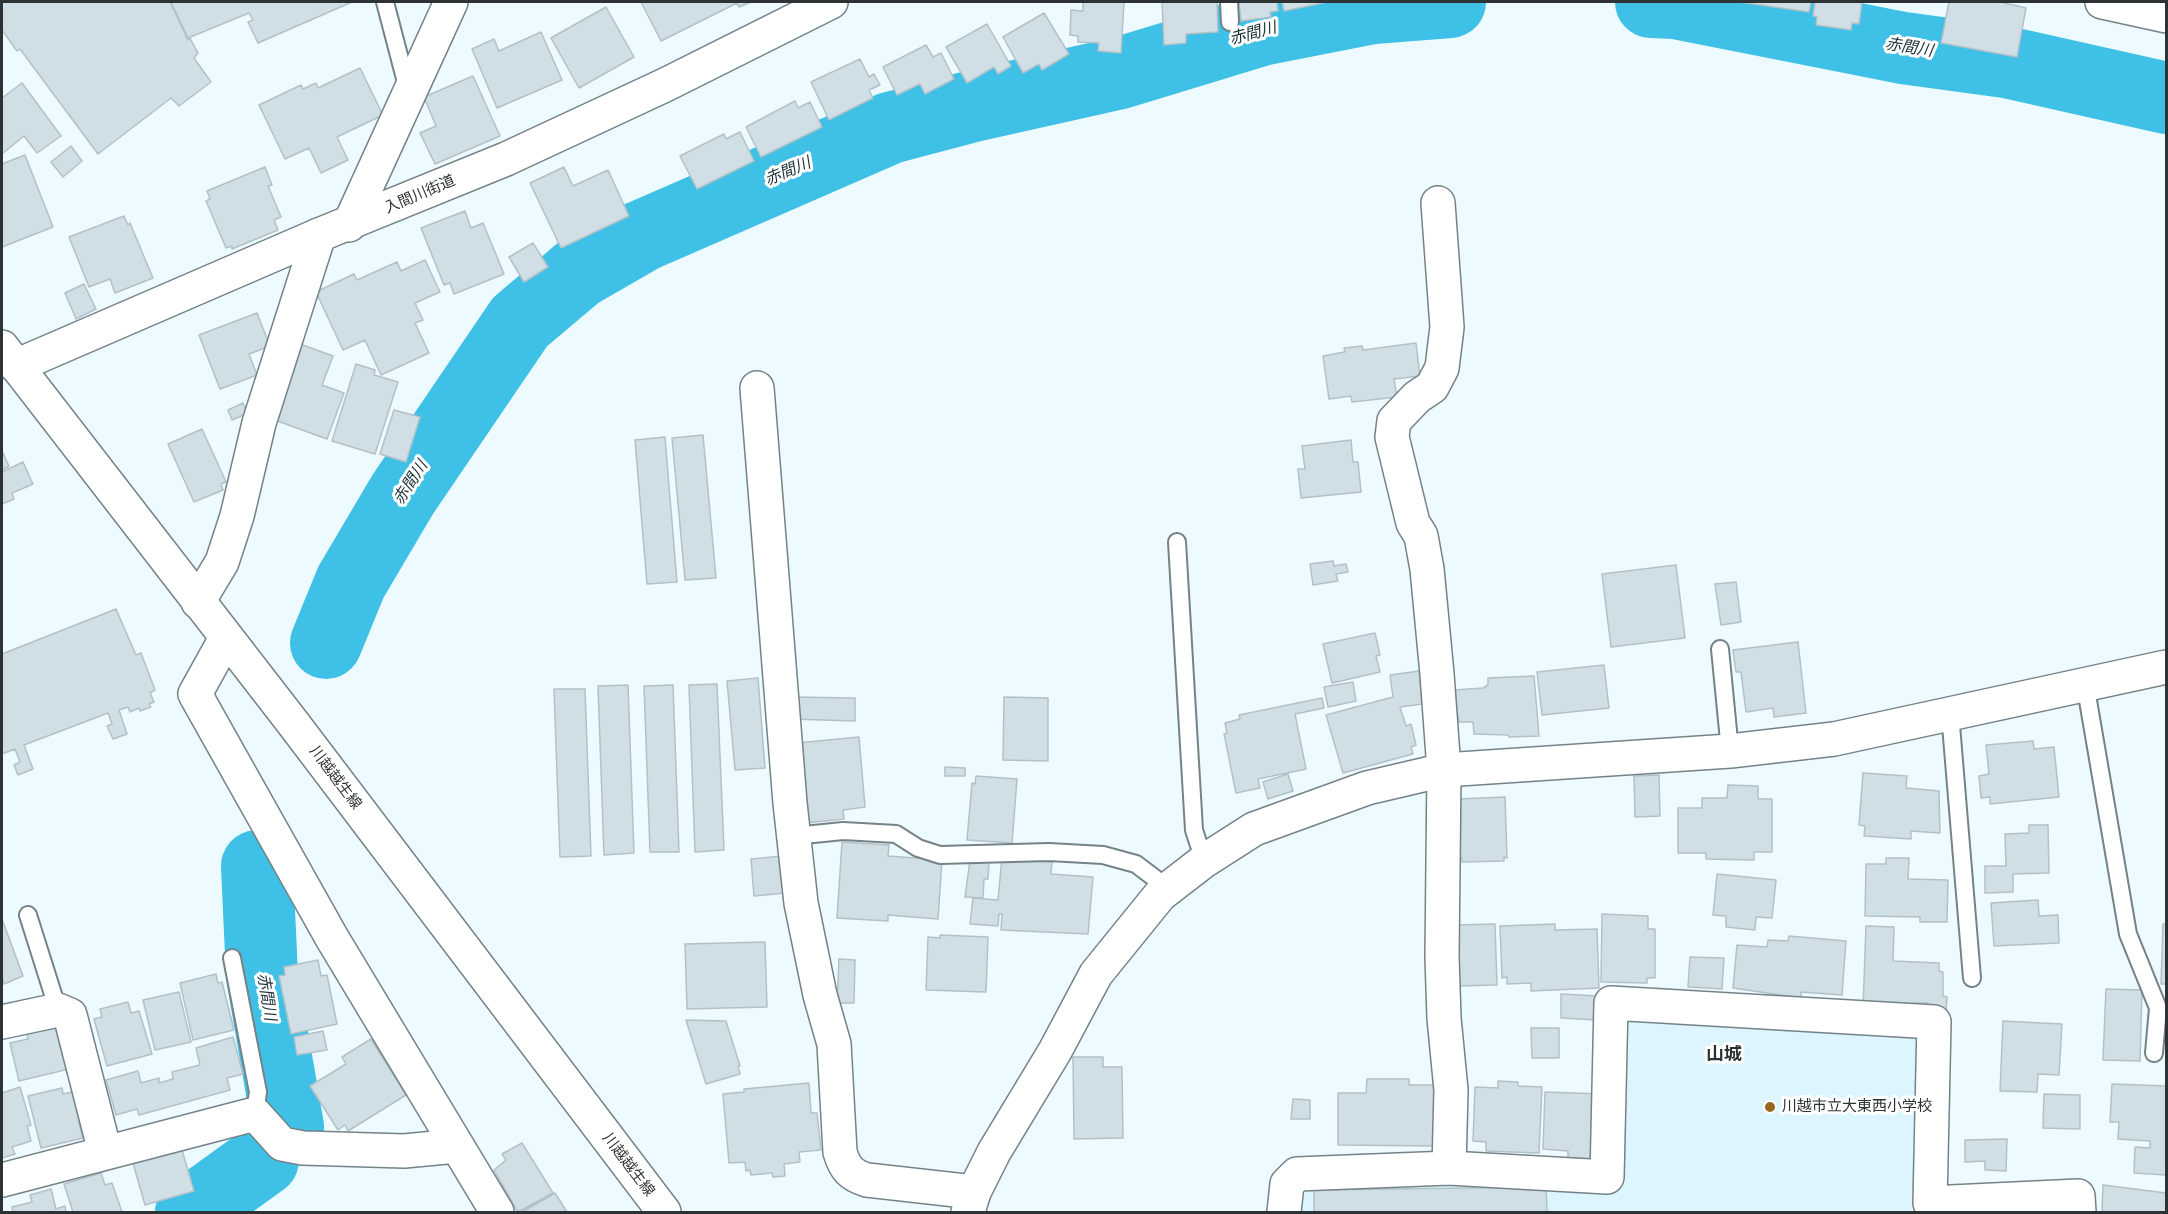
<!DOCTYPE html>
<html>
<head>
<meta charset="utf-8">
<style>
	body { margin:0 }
	#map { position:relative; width:2168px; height:1214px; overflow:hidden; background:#edfaff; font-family:Signika,sans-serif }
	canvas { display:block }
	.frame { position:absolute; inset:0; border:3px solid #2d3335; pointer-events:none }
</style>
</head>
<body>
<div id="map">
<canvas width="2168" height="1214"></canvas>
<div class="frame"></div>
</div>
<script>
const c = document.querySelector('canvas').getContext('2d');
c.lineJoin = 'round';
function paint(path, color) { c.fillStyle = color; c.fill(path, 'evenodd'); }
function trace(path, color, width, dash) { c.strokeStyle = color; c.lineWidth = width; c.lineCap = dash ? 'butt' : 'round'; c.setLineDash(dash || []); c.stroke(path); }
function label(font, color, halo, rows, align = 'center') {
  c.font = font + ' Signika,"Noto Sans JP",sans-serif'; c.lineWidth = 6; c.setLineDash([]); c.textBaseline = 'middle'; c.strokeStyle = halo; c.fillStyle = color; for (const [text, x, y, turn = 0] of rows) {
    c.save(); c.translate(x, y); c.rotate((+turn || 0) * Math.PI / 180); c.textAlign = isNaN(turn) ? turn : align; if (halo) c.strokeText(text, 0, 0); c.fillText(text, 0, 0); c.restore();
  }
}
const built = new Path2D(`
	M1633,1015l291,18 -3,179h-628l1,-12 13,-13 164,-6 142,11 9,-163z`);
const river = new Path2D(`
	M1651,2l24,1 228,45 103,14 160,36
	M326,643l25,-61 52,-88 117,-172 58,-49 64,-37 248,-108 87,-23 143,-32 141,-43 112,-22 77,-6
	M257,866l5,110 26,151
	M191,1212l72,-52`);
const building = new Path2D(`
	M2,2h168l18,38 2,-2 8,15 -4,5 17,24 -32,24 -8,-8 -73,56 -78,-105 -3,2 -15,-21z
	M171,2h181l-94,41 -10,-21 5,-2 -4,-7 -61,25z
	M641,2h110l-12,5 -2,-4 -76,38z
	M1083,2h41l-3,51 -23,-2 1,-8 -21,-1v-6l-8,-1 1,-25 12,1z
	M1162,2h55l1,30 -32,2v9l-22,2z
	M1239,2h38l1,9 -8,1 1,5 -30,4z
	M1282,2h41v1l-39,8z
	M1740,2h71l-2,10z
	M1815,2h47l-3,22 -7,-1 -1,7 -35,-5 1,-8 -4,-1z
	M1949,2h52l25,6 -9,49 -76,-14z
	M606,7l28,50 -55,31 -28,-50z
	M1044,13l25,41 -27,16 -3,-6 -16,9 -20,-36z
	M987,24l24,42 -13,8 -4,-7 -27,16 -21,-36z
	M541,32l21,48 -65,28 -25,-59 22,-10 5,12z
	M926,45l7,12 8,-4 13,26 -29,15 -5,-10 -23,11 -14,-28z
	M860,59l9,18 5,-3 6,11 -11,5 4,8 -44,22 -18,-38z
	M360,68l23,47 -46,22 11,23 -27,13 -12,-25 -24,11 -26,-54 42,-20 2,4 13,-6 2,5z
	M473,76l27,60 -65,28 -15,-31 16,-7 -12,-29z
	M22,83l39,53 -24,17 -13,-17 -22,18v-56z
	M795,101l3,7 12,-6 12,25 -61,30 -15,-30z
	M740,132l14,29 -57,28 -17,-33 44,-22 2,5z
	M71,146l11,15 -19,16 -12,-15z
	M25,155l28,72 -51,20v-83z
	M265,167l7,18 -4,1 13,31 -7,3 4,10 -46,19v-3l-6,2 -20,-47 4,-2 -3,-8z
	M564,167l9,19 35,-16 21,46 -68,32 -31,-65z
	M465,211l6,17 12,-5 21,51 -50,20 -4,-11 -6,2 -23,-57z
	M124,216l4,9 2,-2 23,55 -38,15 -5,-14 -21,8 -20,-50z
	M533,243l15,24 -24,15 -15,-25z
	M425,260l15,32 -25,11 8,17 -8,3 14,30 -48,22 -16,-35 -22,10 -27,-58 38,-18 3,6 40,-18 4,9z
	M84,284l12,25 -20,10 -11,-26z
	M257,313l13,33 -21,8 8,21 -37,14 -21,-54z
	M1416,343l4,33 -26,3 3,18 -45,5 -1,-6 -22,3 -6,-43 22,-4 -1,-4 18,-2 1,4z
	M300,344l33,12 -11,29 22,8 -17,46 -55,-20z
	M356,364l19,6 -1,5 24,7 -23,72 -43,-13z
	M243,403l5,10 -16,7 -4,-10z
	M394,410l26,7 -14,45 -26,-8z
	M202,429l24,53 -5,2 2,6 -29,12 -26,-58z
	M703,435l13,143 -31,2 -13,-142z
	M665,437l12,145 -30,2 -12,-144z
	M1351,440l2,22h5l3,30 -60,6 -3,-29h7l-3,-23z
	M2,451l7,15 -7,4z
	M23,462l10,22 -21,9 2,6 -12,5v-32z
	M1333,561l1,5 12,-2 2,8 -12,2 2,7 -25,4 -3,-21z
	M1676,565l9,73 -74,9 -9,-73z
	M1736,582l5,40 -20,3 -6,-41z
	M116,609l20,46 5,-2 14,37 -5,3 4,9 -5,2 2,3 -11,4 -1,-3 -9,4 -2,-5 -9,3 8,24 -14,5 -6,-13 5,-2 -4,-11 -84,32 9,24 -15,6 -4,-10 6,-3 -5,-13 -13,5v-100z
	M1375,633l5,22 -4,1 4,16 -48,11 -9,-39z
	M1798,642l8,71 -32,4 -1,-9 -27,4 -5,-40h-5l-3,-22z
	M1604,665l5,43 -67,7 -5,-43z
	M1419,671l3,33 -22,3 6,19 5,-2 5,21 -5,2 2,7 -70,19 -17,-58 67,-18 -3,-22z
	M1534,676l5,60 -30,1 -1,-2 -34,-1 -1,-12h-14l-5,-32 29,-2 5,-3v-7z
	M758,678l7,90 -30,2 -8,-89z
	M1353,682l3,19 -28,6 -4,-20z
	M717,684l7,166 -29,2 -6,-167z
	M628,685l6,168 -30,2 -6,-169z
	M673,685l6,167h-29l-6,-166z
	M554,689h31l6,167 -31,1z
	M792,697l63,1v23l-64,-2z
	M1004,697l44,1v63l-45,-1z
	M1322,698l2,10 -29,6 11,55 -48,10 2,9 -24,5 -12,-59 3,-1 -2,-10 15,-4 -1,-4z
	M859,737l6,70 -22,3 1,9 -39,4 -8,-80z
	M2033,741l1,8 20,-2 5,50 -69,7v-7l-9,1 -2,-22 10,-2 -3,-29z
	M945,767l20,1v8h-20z
	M1863,773l44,3 -1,12 33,3 1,42 -29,-2v8l-47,-3 1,-10 -6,-1z
	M1288,774l5,17 -25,8 -5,-17z
	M1659,775l1,41 -25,1 -1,-41z
	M976,776l41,3 -5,64 -45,-3 5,-57 3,1z
	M1728,785l30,1v13h14v53h-18v8l-48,-1v-6h-28v-45h24v-10h25z
	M1505,797l2,61 -3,-1v4l-42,1v-4h-3l-1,-59z
	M2029,825h19l1,48 -36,1v18l-28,1v-27h21l-1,-32 24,-1z
	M842,842l47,3 -1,11 54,4 -4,59 -50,-4v6l-51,-3z
	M783,856l3,37 -32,3 -3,-37z
	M1002,857l50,5 -1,12 42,3 -5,57 -87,-4 1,-16h-3l-1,12 -28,-2 3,-26 25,2z
	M1886,858h23l-1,21 40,1 -1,42h-27v-5l-55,-1 1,-52h20z
	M970,860l19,2 -1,17h-4l-1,19 -18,-1z
	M1717,874l59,6 -4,38 -16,-1 -1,13 -29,-3v-11l-13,-1z
	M2038,900l1,16 19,-1 1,28 -65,3 -3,-43z
	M1602,914l46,2v13h7v49h-8v5l-46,-1z
	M2,919l21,57 -19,8 -2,-8z
	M1495,924l2,61 -39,1 -2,-61z
	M1555,924v6l42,-1 2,59 -68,3v-8l-24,1v-7l-5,1 -2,-52z
	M2163,924h3v60h-5z
	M1866,926l28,1 -1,34 46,2v8l4,1v24l4,1 -1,14 -19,-1 1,-7h-15v7l-50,-2z
	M940,935l48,2 -2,55 -60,-2 2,-53 12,1z
	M1789,936l57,5 -4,54 -41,-3v6l-68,-10 4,-43 30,2 1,-7 20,1z
	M765,942l2,65 -80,2 -2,-65z
	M1690,957l34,1 -2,31 -34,-2z
	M839,959l16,1 -1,43h-17z
	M318,960l3,16 6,-1 10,49 -46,10 -12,-58 6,-1 -1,-8z
	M216,974l2,9 4,-1 12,48 -41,10 -13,-57z
	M2106,989l36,1 -2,71 -37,-1z
	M179,992l12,50 -36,8 -12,-50z
	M1561,994l37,2 -1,24 -36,-2z
	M128,1002l3,11 8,-2 13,43 -45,12 -13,-47 8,-2 -2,-8z
	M686,1020l40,1 14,45h-2l2,8 -34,10z
	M2003,1021l59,3 -3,51 -21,-1 -1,18 -37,-1z
	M62,1025l11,43 -54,13 -9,-38 18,-4 -1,-6z
	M1531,1028h28v30h-27z
	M323,1031l4,19 -30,5 -3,-18z
	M233,1037l10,37 -16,4 3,12 -91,25 -2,-6 -21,6 -10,-35 32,-9 3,12 18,-5v5l14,-4 -1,-7 28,-7 -4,-17z
	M371,1039l35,56 -58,36 -3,-6 -7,5 -28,-44 36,-22 -4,-7z
	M1073,1057h30v10h19l1,71 -49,1z
	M1367,1079h42v6h26v61l-97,-1v-52h28z
	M1498,1081l20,1v4l24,1 -3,66 -53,-2v-9l-13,-1 2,-54 23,1z
	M809,1083l2,30h6l4,37 -22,2 1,10 -16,2 1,12 -12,1 -1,-4 -21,2 -1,-5 -4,1 -1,-9 -16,1 -6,-69 21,-2v-3z
	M2112,1084l54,2v89l-32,-2 1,-26 15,1v-7l-32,-2 1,-17h-9z
	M20,1087l11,38 -4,1 4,15 -19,6 3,7 -13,4v-65z
	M62,1088l1,6 18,-4 8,31 -10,2 4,15 -42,10 -13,-52z
	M1545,1092l56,2 -3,66 -30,-1v-8l-25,-2z
	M2044,1094l36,1v34l-37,-1z
	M1293,1099l17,1v19h-19z
	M2007,1139l-1,32 -21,-1v-9l-20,1v-22z
	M522,1143l31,50 -35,19 -24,-42 12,-10 -4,-6z
	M182,1150l12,41 -49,14 -12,-42z
	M101,1173l4,12 7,-2 10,29h-49l-9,-28z
	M2103,1185l63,8v19h-64z
	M1546,1187l1,25h-233v-22z
	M51,1189l5,20 9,-3 1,6h-53l-1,-5 20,-5 -2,-7z
	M555,1193l12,19h-45z`);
const service = new Path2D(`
	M385,2l23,88
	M1229,2l1,20
	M1177,542l17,288 10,31
	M1720,649l10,102
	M2085,683l43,251 30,74 -4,45
	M1950,713l22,265
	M794,836l49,-5 53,3 22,14 22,7 109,-3 54,3 33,9 33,25
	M28,915l30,95
	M232,958l26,134 -3,22`);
const minor = new Path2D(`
	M2102,2l64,14
	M349,225l102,-223
	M757,388l33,415 11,100 19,92 14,49 6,108c5,17 11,23 27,28l107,12
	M198,602l24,-40 15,-46 22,-93 60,-188
	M226,638l-31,56 137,244 165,274
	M2,1022l56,-12 12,5 35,137
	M1449,1168l158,9 4,-174 323,19 -4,181 148,-7 1,16
	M2,1180l253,-66 27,30 21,4 101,3 53,-5
	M968,1212l6,-20 20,-40 61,-101 41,-77 64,-79 44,-34 50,-32 113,-41 77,-18 286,-19 104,-12 332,-72
	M1284,1212l3,-28 10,-10 152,-6 2,-78 -7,-72 -2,-61 2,-187 -7,-96 -10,-105 -6,-33 -8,-13 -21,-86 2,-16 23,-24 15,-10 10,-19 5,-41 -9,-124`);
const tertiary = new Path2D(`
	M16,366l303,-131 187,-76 159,-74 166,-83`);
const secondary = new Path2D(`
	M2,347l291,376 371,489`);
const markers = [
	[1770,1107,6,"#9a681c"]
];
const streetNames = [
	["入間川街道",420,195,-23],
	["川越越生線",335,778,53],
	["川越越生線",628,1165,53]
];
const poiNames = [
	["川越市立大東西小学校",1782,1107]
];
const waterNames = [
	["赤間川",1253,34,-15],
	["赤間川",1909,48,9],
	["赤間川",788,172,-23],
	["赤間川",411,483,-57],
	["赤間川",266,997,81]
];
const quarterNames = [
	["山城",1724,1055]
];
paint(built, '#dcf5fe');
trace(river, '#3ec0e7', 72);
paint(building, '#cfdfe5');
trace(building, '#b2c1c7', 1.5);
trace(service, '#748388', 20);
trace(minor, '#748388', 36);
trace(tertiary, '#748388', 36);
trace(secondary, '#748388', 36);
trace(service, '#fff', 16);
trace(minor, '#fff', 33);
trace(tertiary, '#fff', 33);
trace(secondary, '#fff', 33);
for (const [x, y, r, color] of markers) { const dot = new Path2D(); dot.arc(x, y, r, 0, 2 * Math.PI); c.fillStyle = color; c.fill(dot); trace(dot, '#fff', 2); }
label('15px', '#2d3335', '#fff', streetNames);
label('15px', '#2d3335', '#fff', poiNames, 'left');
label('italic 16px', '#1b3138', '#fff', waterNames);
label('bold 18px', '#2d3335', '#fff', quarterNames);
</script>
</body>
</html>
